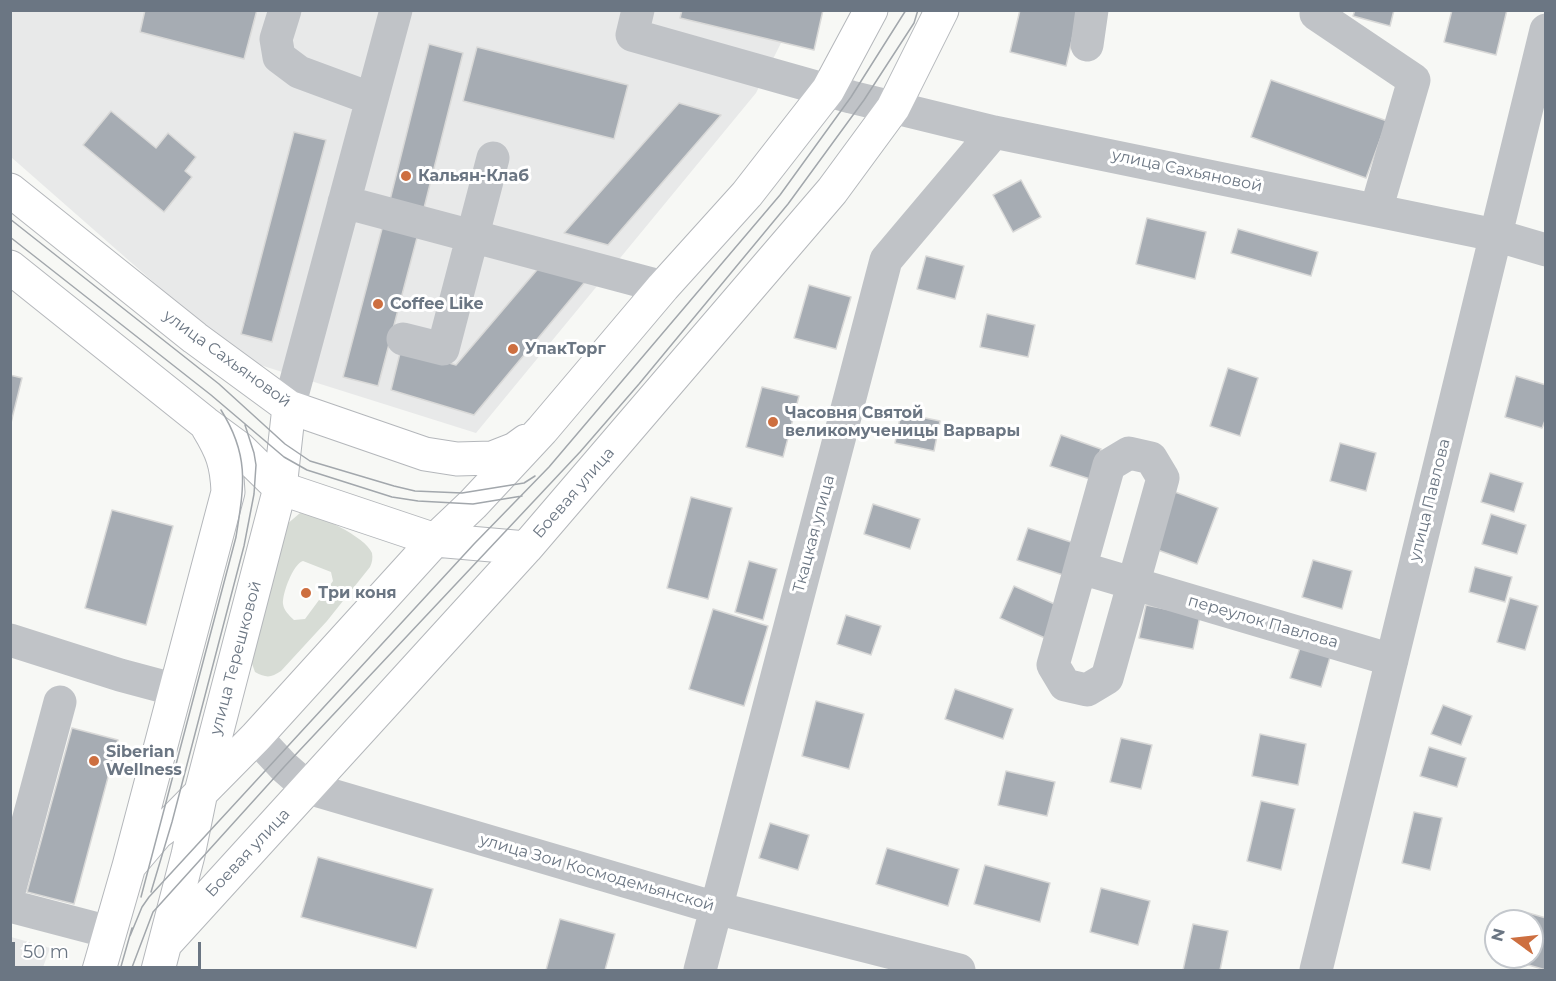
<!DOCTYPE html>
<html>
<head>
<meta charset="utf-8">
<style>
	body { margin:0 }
	#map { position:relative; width:1556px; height:981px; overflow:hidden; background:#f7f8f5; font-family:Montserrat,sans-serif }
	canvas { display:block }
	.frame { position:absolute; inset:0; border:12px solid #6b7683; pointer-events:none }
	.north { position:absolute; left:1484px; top:909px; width:60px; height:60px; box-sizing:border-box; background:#fff; border:2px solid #c4c8cd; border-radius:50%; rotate:285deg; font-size:16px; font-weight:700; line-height:24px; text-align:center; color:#6b7683 }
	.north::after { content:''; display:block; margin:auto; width:21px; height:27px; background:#cd6f40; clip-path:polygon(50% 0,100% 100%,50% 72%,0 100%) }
	.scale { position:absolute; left:12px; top:942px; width:189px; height:27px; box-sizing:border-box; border:3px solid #6b7683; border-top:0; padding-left:8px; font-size:18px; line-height:21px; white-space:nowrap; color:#6b7683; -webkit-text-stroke:4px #fff; paint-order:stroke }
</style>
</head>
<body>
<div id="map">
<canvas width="1556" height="981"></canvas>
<div class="frame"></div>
<div class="north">N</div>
<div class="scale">50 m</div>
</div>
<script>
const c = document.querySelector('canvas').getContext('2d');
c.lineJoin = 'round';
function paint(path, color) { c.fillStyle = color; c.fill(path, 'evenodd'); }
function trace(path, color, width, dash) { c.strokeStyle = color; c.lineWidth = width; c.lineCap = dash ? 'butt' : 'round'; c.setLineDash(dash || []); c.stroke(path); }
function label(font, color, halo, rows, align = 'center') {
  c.font = font + ' Montserrat,sans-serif'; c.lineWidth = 6; c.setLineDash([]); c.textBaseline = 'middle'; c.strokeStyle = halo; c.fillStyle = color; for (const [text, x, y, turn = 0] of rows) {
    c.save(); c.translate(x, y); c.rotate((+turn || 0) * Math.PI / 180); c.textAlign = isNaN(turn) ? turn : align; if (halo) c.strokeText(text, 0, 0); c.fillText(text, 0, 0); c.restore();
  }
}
const built = new Path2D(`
	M11,11h786l-41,82 -280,340 -235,-74 -230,-202z
	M11,937l39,11 -8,22h-31z`);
const green = new Path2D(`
	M300,513c16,0 66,24 72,40 1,5 0,10 -2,14l-43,54 -46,50c-10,7 -15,7 -26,1l-4,-11 35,-136zM303,561l28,11 2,9 -28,38 -11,1c-5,-5 -10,-9 -11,-16 -1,-10 10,-40 20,-43z`);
const building = new Path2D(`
	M145,10h112l-13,49 -104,-27z
	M682,10h141l-9,40 -134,-32z
	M1020,10h59l-13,56 -56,-14z
	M1355,10h39l-4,16 -37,-10z
	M1452,10h55l-11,45 -52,-13z
	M429,44l34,9 -40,159 -34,-8z
	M477,47l151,38 -14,54 -151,-38z
	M1271,80l116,41 -21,57 -115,-41z
	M679,103l42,12 -113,130 -44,-12z
	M111,111l45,37 12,-15 28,24 -11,14 7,6 -28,35 -81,-67z
	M294,132l32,8 -54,202 -31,-8z
	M1021,180l20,37 -28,15 -20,-37z
	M1147,218l59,14 -11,47 -59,-15z
	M383,225l35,9 -40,152 -35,-9z
	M1238,229l80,23 -7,24 -80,-23z
	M926,256l38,10 -9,33 -38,-10z
	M542,264l47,13 -115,138 -83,-25 10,-41 55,16z
	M809,285l42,12 -15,52 -42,-11z
	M987,314l48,11 -7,32 -48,-10z
	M1228,368l30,10 -18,58 -30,-10z
	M10,375l12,3 -12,49z
	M1516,376l30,9v33l-4,10 -37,-11z
	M762,387l37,9 -16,61 -37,-10z
	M901,413l39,8 -6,30 -39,-8z
	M1061,435l40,14 -11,30 -40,-13z
	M1340,443l36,10 -10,38 -36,-10z
	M1490,473l33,10 -9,29 -33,-10z
	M1175,492l43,16 -21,56 -42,-15z
	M691,497l41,11 -24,91 -41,-11z
	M873,504l47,15 -10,30 -46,-15z
	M112,510l61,16 -27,99 -61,-17z
	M1491,514l35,11 -9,29 -35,-10z
	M1028,528l46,15 -11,32 -46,-15z
	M1313,560l39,11 -10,38 -40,-12z
	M749,561l28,8 -14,51 -28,-8z
	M1475,567l37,10 -7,25 -36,-10z
	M1014,586l45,20 -14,32 -45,-20z
	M1510,598l28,8 -13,44 -28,-8z
	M1146,605l54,11 -7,33 -54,-11z
	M713,609l55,17 -24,80 -55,-17z
	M846,615l35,11 -10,29 -34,-11z
	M1301,645l30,9 -10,33 -31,-9z
	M955,689l58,20 -10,30 -58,-20z
	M816,701l48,13 -15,55 -47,-13z
	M1443,705l29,11 -11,29 -30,-11z
	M72,728l46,12 -44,164 -47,-12z
	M1260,734l46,10 -8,41 -46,-9z
	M1121,738l31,7 -11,44 -31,-7z
	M1429,747l37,11 -9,29 -37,-11z
	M1006,771l49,11 -8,34 -49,-11z
	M1261,801l34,8 -14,61 -34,-9z
	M1414,812l28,6 -12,52 -28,-7z
	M770,823l39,12 -11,35 -39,-12z
	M887,848l72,21 -11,37 -72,-22z
	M318,857l115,32 -17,59 -115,-31z
	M985,865l65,18 -10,39 -66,-18z
	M1101,888l49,13 -12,44 -48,-13z
	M1525,912l21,6v52l-35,-10 1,-3h20v-36h-10z
	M560,919l55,15 -10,36h-59z
	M1193,924l35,7 -8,39h-37z`);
const minor = new Path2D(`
	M285,10l-9,29 3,18 20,15 73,27
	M638,10l-6,25 219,62 143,35 501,103 51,15
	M1317,10l-1,4 98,66 -38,130
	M1087,45l5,-35
	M344,202l319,85
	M403,339l40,10 50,-191
	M289,407l107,-397
	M1129,453l22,5 12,20 -56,200 -20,12 -22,-5 -12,-20 56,-200z
	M1081,568l311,92
	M10,640l110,35 56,15
	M256,737l28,30 24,21 408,120 243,62
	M10,888l50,-186
	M10,906l99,26
	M700,970l186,-710 108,-128
	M1316,970l230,-940`);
const major = new Path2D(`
	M10,190l185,148 94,69 136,47 32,5 35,-1 23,-9 11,-8
	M10,267l195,156 34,25 41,40 155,52 91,8
	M129,866l28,-33 15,-11 84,-85 179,-197 38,-36 69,-74 121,-143 84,-93 81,-104 43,-80
	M165,944l361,-396 306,-357 61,-83 49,-98
	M99,970l30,-104 99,-374c-1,-28 -6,-41 -20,-64
	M158,970l30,-115 13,-63 79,-304 9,-81`);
const tram = new Path2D(`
	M10,219l209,165 66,60 25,17 84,25 21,5 47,2 62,-10 11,-7
	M10,237l201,158 73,62 23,13 85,27 26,4 55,3 49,-8
	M151,892l21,-70 72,-276 10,-52 2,-29 -2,-12 -9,-28
	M141,897l95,-360c8,-51 14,-81 -15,-127
	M130,936l12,-29 7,-10 325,-353 75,-77 231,-272 71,-98 55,-87
	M120,970l12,-42
	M131,970l22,-58 131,-145 296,-315 59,-68 149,-180 76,-104 50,-77 4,-13`);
const markers = [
	[406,176,6,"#cd6f40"],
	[378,304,6,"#cd6f40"],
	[513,349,6,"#cd6f40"],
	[773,422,6,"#cd6f40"],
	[306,593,6,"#cd6f40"],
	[94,761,6,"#cd6f40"]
];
const streetNames = [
	["улица Сахьяновой",1187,171,12],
	["улица Сахьяновой",227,359,36],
	["Боевая улица",574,493,-49],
	["улица Павлова",1430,500,-76],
	["Ткацкая улица",814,534,-75],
	["переулок Павлова",1263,622,16],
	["улица Терешковой",236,658,-75],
	["Боевая улица",248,853,-47],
	["улица Зои Космодемьянской",597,873,16]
];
const poiNames = [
	["Кальян-Клаб",418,176],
	["Coffee Like",390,304],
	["УпакТорг",525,349],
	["Часовня Святой",785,413],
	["великомученицы Варвары",785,431],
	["Три коня",318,593],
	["Siberian",106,752],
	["Wellness",106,770]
];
paint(built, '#e8e9e9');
paint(green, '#d7dcd5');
paint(building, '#a6acb3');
trace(building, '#d9d9d8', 1.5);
trace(major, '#b4b7bb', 35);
trace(minor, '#c0c3c7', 33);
trace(major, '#fff', 33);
trace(tram, '#a2a7ac', 1.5);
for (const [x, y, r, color] of markers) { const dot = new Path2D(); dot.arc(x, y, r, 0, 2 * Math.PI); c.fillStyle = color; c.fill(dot); trace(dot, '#fff', 2); }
label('16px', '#6b7683', '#fff', streetNames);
label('bold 16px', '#6b7683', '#fff', poiNames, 'left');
</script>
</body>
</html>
